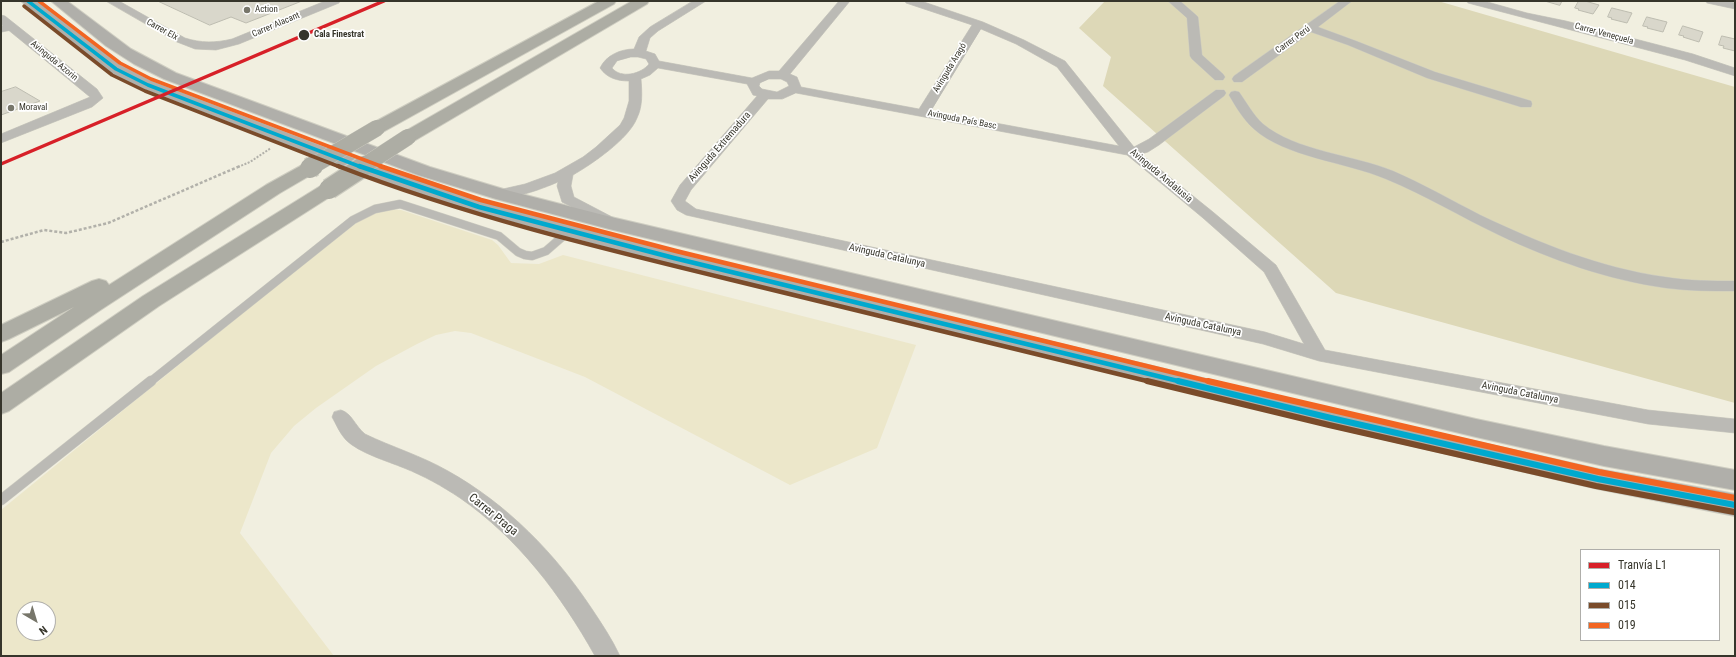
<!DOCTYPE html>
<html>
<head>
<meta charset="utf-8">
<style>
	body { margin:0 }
	#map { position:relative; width:1736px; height:657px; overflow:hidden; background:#f1efe0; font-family:"Roboto Condensed",sans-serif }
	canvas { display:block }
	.frame { position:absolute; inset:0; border:2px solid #36352b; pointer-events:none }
	.legend { position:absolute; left:1580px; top:549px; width:140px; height:92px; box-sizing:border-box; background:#fff; border:1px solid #afaeaa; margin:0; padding:5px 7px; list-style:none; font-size:12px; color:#36352b }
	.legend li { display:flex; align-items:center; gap:8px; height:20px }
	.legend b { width:20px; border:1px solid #afaeaa }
	.north { position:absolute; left:16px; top:601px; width:40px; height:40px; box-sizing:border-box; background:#fff; border:1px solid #afaeaa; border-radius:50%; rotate:142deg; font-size:11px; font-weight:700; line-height:16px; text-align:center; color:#36352b }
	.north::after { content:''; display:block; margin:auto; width:14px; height:18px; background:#77766a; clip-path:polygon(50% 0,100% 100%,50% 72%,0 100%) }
</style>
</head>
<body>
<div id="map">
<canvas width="1736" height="657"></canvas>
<div class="frame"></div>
<ul class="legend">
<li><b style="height:5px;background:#d72028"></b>Tranvía L1</li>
<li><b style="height:5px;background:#00a9ce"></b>014</li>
<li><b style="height:5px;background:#7a4b2a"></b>015</li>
<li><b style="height:5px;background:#f26522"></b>019</li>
</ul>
<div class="north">N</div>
</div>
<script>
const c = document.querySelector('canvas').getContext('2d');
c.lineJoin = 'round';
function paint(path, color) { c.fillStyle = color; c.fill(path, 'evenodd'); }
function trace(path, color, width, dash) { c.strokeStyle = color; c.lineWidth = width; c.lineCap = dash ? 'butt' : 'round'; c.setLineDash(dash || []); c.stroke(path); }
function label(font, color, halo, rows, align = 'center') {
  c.font = font + ' "Roboto Condensed",sans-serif'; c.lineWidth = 3.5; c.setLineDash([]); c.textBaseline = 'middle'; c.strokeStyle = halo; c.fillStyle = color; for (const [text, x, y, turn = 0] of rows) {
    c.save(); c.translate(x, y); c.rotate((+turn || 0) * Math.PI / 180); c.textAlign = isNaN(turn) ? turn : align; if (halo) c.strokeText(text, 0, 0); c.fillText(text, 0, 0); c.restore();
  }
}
const green = new Path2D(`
	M388,209l13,1 91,30 6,5 13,18 28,1 24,-9 353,90 -39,103 -87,37 -205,-108 -114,-44 -16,-2 -19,4 -19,9 -41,22 -60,42 -22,18 -23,27 -31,80 94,123h-333v-146l289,-236 70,-54 12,-7zM24,609h24v24h-24z`);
const forest = new Path2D(`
	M1105,1h333l297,86v316l-399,-110 -233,-207 8,-29 -32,-29z`);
const building = new Path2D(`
	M158,1h144l-56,22 -15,-6 -21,8z
	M1545,1h17l-2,4z
	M1579,1h6l14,4 -6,9 -15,-4 1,-1 -4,-1z
	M1612,8l20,5 -5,10 -16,-4 1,-1 -4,-1z
	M1647,17l20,5 -4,10 -16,-4 1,-1 -5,-1z
	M1683,26l20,6 -4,10 -16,-5 1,-1 -5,-1z
	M1722,36l13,3v12l-12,-3 1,-2 -5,-1z
	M16,87l24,14 -39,14v-23z`);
const pathFar1 = new Path2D(`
	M238,167l12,-5 21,-14`);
const path = new Path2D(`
	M1,242l43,-12 22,3 42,-10 132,-57`);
const laneFar2 = new Path2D(`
	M1,29l10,-2`);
const laneFar1 = new Path2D(`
	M150,382l203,-162 22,-11 25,-5 99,32 19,16 7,3 7,1 14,-5 23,-20`);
const lane = new Path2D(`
	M1,500l150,-119`);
const street = new Path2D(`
	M106,1h13l66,37c16,5 30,5 47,1l93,-38h15l-1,2 -100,41 -23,6 -21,-1 -18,-7z
	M693,1h13l-48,30 -8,7 -4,13 9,3 4,7 93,17 17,-7h10l60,-70h11l-60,73 7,3 4,10 118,22 53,-84 -66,-22 -1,-2h16l62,21 41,18 41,21 69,86 15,-8 67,-49h8l2,3 -2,3 -65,49 -11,7 -7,2 72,58 63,53 49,85 323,60 87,9v14l-87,-9 -329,-63 -56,-17 -577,-129 -9,-5 -6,-9 9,-16 77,-89 -4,-1 -6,-11 -89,-16 -8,7 -9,4c1,13 2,27 -4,39 -8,21 -45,46 -64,57l-2,11 3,11 40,21 2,3 -2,3 -5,2 -5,-2 -42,-22 -5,-16 1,-4c-16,7 -48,19 -64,15l-2,-3 2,-3 31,-7 30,-11 28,-16 13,-10 24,-22 4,-7 5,-17v-20c-12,0 -22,-3 -29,-13 6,-13 21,-19 34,-19l5,-12 11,-10zM981,29l35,15 41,23 62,79 -188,-35zM631,57h7l8,2 3,5c-8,10 -28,15 -37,4l5,-7zM769,79h12l6,3 2,4 -12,6 -15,-3 -3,-3 1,-3zM796,93l331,62 76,63 61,54 40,72 -39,-12 -569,-123 -11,-8 6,-11 77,-91h14z
	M1168,1h12l16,14 2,2 4,38 21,19 2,3 -2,3h-8l-23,-21 -2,-3 -3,-38z
	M1340,1h12l-34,26 38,14 79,31 96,29 1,3 -1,3h-10l-94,-29 -79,-33 -37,-13 -69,50h-8l-2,-3 2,-3z
	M1467,1h17l43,12 39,8 127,33 42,14v8l-50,-16 -217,-57z
	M1706,1h21l8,2v6l-28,-6z
	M1,15l4,1 92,73 6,9 -11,9 -91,36v-9l89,-37 -89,-73z
	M1235,91l4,1c8,11 14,23 24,32 32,27 91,31 130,47 30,13 58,29 87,44 59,28 120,53 185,62 24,4 47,4 70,4v10c-23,0 -46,0 -69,-3 -58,-8 -114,-28 -167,-53 -38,-18 -74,-40 -113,-56 -40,-17 -101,-22 -132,-50 -11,-10 -18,-22 -25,-34l2,-3z
	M341,410c11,3 14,16 24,24 27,13 57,22 83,37 59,33 107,82 144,138 10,15 20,30 28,47h-25c-34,-61 -77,-118 -135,-158 -18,-12 -36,-22 -56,-30 -17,-7 -45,-15 -58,-28 -6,-6 -10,-16 -14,-23l2,-5z`);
const secondary = new Path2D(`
	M21,1h16l85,65 32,16 223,85 109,36 188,48 657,158 267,60 137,25v22l-137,-27 -267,-62 -657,-162 -202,-54 -107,-36 -223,-87 -32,-16 -38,-29z
	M51,1h16l64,48 45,24 254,94 80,24 101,26 865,202 128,27 131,24v20l-131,-24 -128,-29 -867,-208 -113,-30 -78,-24 -254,-96 -30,-15 -28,-18z`);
const highway = new Path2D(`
	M599,1h17l-2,3 -231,128 -6,1 -6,-1 -3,-4 3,-4z
	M632,1h17l-2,3 -233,137 -6,1 -6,-1 -3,-4 3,-4z
	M310,163l6,1 3,4 -3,4 -36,21 -178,116 -93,63 -8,2v-19l73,-48 -65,32 -8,3v-17l91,-44 7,-2 7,2 3,4 157,-100 38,-21z
	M329,183l7,2 2,4 -2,4 -177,113 -150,105 -8,3v-21l142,-97 179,-111z`);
const highwayBridgeFar1 = new Path2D(`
	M311,167l66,-39
	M362,167l46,-30`);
const highwayBridge = new Path2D(`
	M310,168l3,-2
	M329,189l35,-23`);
const bus1Far2 = new Path2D(`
	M28,1l88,68 32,16 213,82`);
const bus1Far1 = new Path2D(`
	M359,166l120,41 195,51 508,124`);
const bus1 = new Path2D(`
	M1178,381l153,37 267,61 137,26`);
const bus2Far2 = new Path2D(`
	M24,6l88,69 33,16 195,76`);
const bus2Far1 = new Path2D(`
	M338,166c126,49 258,81 390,113 141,34 282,68 423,103`);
const bus2 = new Path2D(`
	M1147,381l182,44 267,61 138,26`);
const bus3Far2 = new Path2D(`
	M39,1l81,62 31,16 232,88`);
const bus3Far1 = new Path2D(`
	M380,166l101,34 195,51 536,131`);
const bus3 = new Path2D(`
	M1208,381l391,91 136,26`);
const tram1 = new Path2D(`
	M1,164l383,-163`);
const markers = [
	[247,10,4,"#77766a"],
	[304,35,6,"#36352b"],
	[11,108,4,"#77766a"]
];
const farPoinames = [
	["Action",255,10],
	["Moraval",19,108]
];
const farStreetnames = [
	["Carrer Alacant",276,25,-23],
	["Carrer Elx",162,30,29],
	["Carrer Veneçuela",1604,34,15],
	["Carrer Perú",1293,40,-36],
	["Avinguda Azorin",54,61,39],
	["Avinguda Aragó",950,68,-59],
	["Avinguda País Basc",962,120,11]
];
const farStopnames = [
	["Cala Finestrat",314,35]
];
const streetNames = [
	["Avinguda Extremadura",720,147,-49],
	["Avinguda Andalusia",1161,176,40],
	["Avinguda Catalunya",887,256,13],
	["Avinguda Catalunya",1203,325,12],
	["Avinguda Catalunya",1520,393,11]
];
const nearStreetnames = [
	["Carrer Praga",493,515,39]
];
paint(green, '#ece7ca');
paint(forest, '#ddd8b7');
paint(building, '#d9d7cb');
trace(building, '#bdbcb0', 1);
trace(laneFar2, '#cecdc1', 7);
trace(laneFar1, '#cecdc1', 9);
trace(lane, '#cecdc1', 11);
trace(street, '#cecdc1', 1);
trace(secondary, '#cecdc1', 2);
trace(highway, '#cecdc1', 2);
trace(pathFar1, '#b2b1aa', 2, [2, 1.5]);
trace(path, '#b2b1aa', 2.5, [3, 2]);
trace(laneFar2, '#bbbab5', 6);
trace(laneFar1, '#bbbab5', 8);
trace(lane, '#bbbab5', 10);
paint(street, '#bbbab5');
paint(secondary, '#b0afaa');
paint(highway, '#adada4');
trace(highwayBridgeFar1, '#cecdc1', 17, []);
trace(highwayBridge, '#cecdc1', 22, []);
trace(highwayBridgeFar1, '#adada4', 16);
trace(highwayBridge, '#adada4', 20);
trace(bus1Far2, '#00a9ce', 3.5);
trace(bus1Far1, '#00a9ce', 4.5);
trace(bus1, '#00a9ce', 6);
trace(bus2Far2, '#7a4b2a', 3.5);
trace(bus2Far1, '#7a4b2a', 4.5);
trace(bus2, '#7a4b2a', 6);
trace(bus3Far2, '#f26522', 3.5);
trace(bus3Far1, '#f26522', 4.5);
trace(bus3, '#f26522', 6);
trace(tram1, '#d72028', 3.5);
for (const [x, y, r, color] of markers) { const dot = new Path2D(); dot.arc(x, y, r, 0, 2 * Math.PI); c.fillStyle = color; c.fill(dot); trace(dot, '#fff', 1.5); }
label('9px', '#36352b', '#fff', farPoinames, 'left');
label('9px', '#36352b', '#fff', farStreetnames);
label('bold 9px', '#36352b', '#fff', farStopnames, 'left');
label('10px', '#36352b', '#fff', streetNames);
label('12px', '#36352b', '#fff', nearStreetnames);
</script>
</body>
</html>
